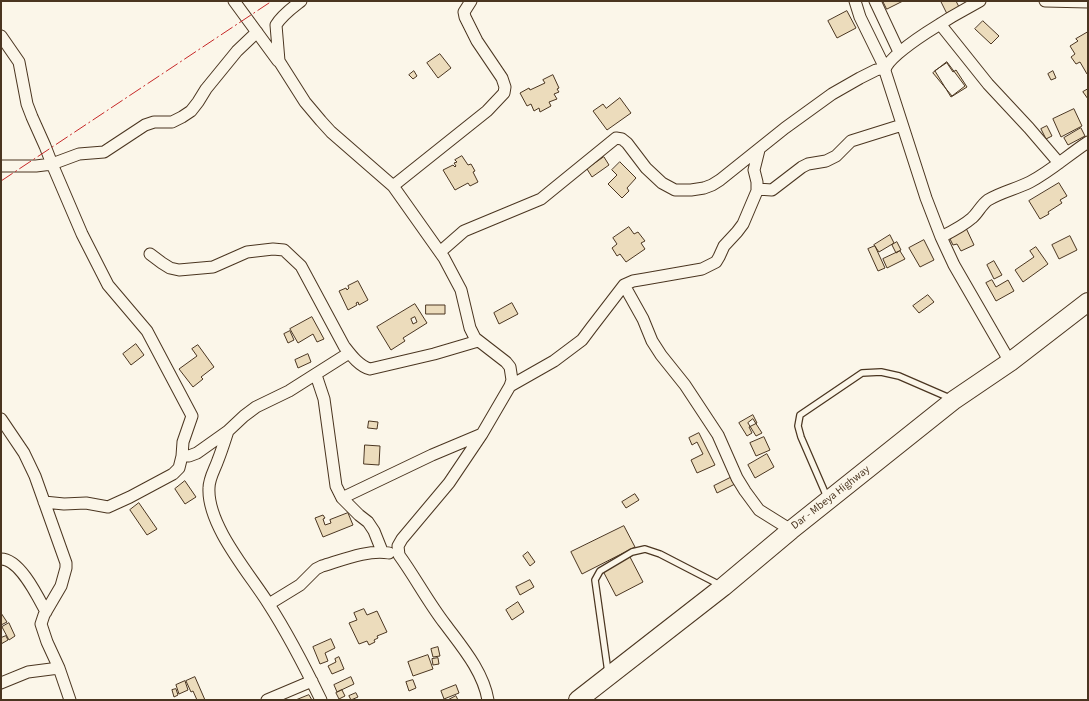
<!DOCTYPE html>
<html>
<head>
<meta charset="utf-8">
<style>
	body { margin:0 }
	#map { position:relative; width:1089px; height:701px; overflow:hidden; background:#fbf6e9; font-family:"Source Sans 3",sans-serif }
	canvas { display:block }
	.frame { position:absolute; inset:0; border:2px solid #4a3520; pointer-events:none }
</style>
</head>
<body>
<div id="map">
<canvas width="1089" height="701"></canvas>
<div class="frame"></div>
</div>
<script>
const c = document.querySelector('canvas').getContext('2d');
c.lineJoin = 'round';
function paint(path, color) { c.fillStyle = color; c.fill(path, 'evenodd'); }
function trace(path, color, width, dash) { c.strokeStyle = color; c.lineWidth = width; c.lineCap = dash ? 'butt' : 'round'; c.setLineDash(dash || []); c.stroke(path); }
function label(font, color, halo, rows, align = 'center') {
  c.font = font + ' "Source Sans 3",sans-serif'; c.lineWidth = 3; c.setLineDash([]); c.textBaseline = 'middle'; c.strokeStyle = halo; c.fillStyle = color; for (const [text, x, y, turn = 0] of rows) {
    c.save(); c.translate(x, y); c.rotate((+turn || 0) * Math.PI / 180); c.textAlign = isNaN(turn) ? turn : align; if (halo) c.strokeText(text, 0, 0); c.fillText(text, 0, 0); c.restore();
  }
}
const building = new Path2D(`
	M883,1h20l-16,8z
	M941,1h15l3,6 -12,6z
	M847,11l9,17 -19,10 -9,-17z
	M983,21l16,15 -8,8 -16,-15z
	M1088,32v41l-1,1 -7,-12 -4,2 -5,-7 4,-3 -5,-8 8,-5 -2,-2z
	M440,54l11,14 -13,10 -11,-15z
	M947,62l18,24 -13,10 -19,-23z
	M947,63l6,9 3,-2 11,17 -16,10 -16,-26z
	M414,71l3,5 -4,3 -4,-4z
	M1053,71l3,7 -5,2 -3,-6z
	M553,75l6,13 -2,1 2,3 -5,2 3,5 -8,3 2,4 -11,6 -1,-4 -5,3 -3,-7 -4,2 -7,-13 9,-5 1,2 15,-7 -2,-3z
	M1088,89v10l-5,-7z
	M620,98l11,15 -24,17 -14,-19 10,-7 3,4z
	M1074,109l8,17 -21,11 -8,-18z
	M1047,126l5,10 -6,3 -5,-10z
	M1081,128l4,8 -17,9 -4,-7z
	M462,156l6,9 3,-1 4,7 -2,1 5,10 -8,4 -2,-3 -13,7 -12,-20 10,-5 2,2 1,-1 -2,-3 3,-1 -2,-2z
	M604,157l5,8 -17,12 -5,-8z
	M620,162l16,16 -9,10 2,3 -7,7 -14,-14 9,-9 -5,-5z
	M1059,183l8,13 -7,4 2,3 -14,9 1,2 -9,5 -11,-18z
	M629,227l5,7 4,-2 7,9 -4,2 4,6 -19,13 -6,-8 -3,2 -5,-8 5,-4 -4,-6z
	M966,228l8,17 -13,6 -4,-7 -4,1 -3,-6 3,-2 -1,-2z
	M890,235l4,8 -15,9 -5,-7z
	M1070,236l7,14 -18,9 -7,-14z
	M924,240l10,20 -14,7 -11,-19z
	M897,242l4,8 -5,3 -4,-8z
	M875,246l10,22 -7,3 -10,-22z
	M1036,247l12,17 -25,18 -8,-12 19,-13 -4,-6z
	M900,251l5,8 -18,9 -4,-9z
	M994,261l8,14 -8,4 -7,-14z
	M992,280l4,7 12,-7 6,11 -18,10 -10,-18z
	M358,281l10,19 -9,5 -1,-3 -2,1 1,2 -9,5 -9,-19 7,-3 1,2 2,-2 -1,-2z
	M928,295l6,7 -15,11 -6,-7z
	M512,303l6,11 -19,10 -5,-11z
	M415,304l12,19 -24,15 2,3 -14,9 -14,-23zM415,317l2,5 -4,2 -2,-5z
	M426,305h19v9h-19z
	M312,317l12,22 -7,3 -4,-8 -15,9 -8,-14z
	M290,331l4,9 -6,3 -4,-9z
	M136,344l8,11 -13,10 -8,-11z
	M198,345l16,22 -13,10 2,2 -10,8 -14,-18 18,-13 -5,-7z
	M308,354l3,8 -13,6 -3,-8z
	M753,415l4,8 -8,4 3,6 -5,3 -8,-13z
	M753,419l9,14 -6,3 -8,-13z
	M369,421l9,1 -1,7 -9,-1z
	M699,433l16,32 -18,8 -6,-13 12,-6 -6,-12 -5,3 -3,-7z
	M764,437l6,13 -14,6 -6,-13z
	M365,445l15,1 -1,19 -15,-1z
	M767,454l7,13 -19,11 -7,-13z
	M732,477l3,7 -18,9 -3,-7z
	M185,481l11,16 -11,7 -10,-15z
	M635,494l4,6 -13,8 -4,-6z
	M139,503l18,26 -10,6 -17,-25z
	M348,513l5,12 -30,12 -8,-19 8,-3 2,3 -2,1 2,6 6,-2 -1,-3z
	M624,526l11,21 -53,27 -11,-22z
	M528,552l7,10 -5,4 -7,-10z
	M630,557l13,25 -27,14 -13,-25z
	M530,580l4,7 -14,8 -4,-8z
	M518,602l6,10 -12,8 -6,-10z
	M364,609l3,6 10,-4 10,21 -10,4 1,2 -4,2 1,2 -6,3 -2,-4 -8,3 -10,-21 8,-3 -3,-7z
	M1,613l6,9 -6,3z
	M9,623l6,13 -6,4 -7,-13z
	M6,636l2,4 -7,4v-6z
	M331,639l4,9 -10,5 3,8 -8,3 -7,-17z
	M438,647l2,9 -7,1 -2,-8z
	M428,655l5,14 -20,7 -5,-14z
	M339,657l5,12 -12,5 -4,-8 8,-4 -1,-3z
	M438,658l1,6 -6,1 -1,-6z
	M195,677l10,23h-8l-4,-9 -2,1 -5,-11z
	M351,677l3,7 -17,8 -3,-7z
	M413,680l3,8 -7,3 -3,-9z
	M185,681l3,9 -9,4 -3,-9z
	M456,685l3,8 -15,6 -3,-8z
	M176,689l2,6 -4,2 -2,-7z
	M342,690l3,6 -6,3 -3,-6z
	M356,693l2,4 -7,3 -2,-4z
	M309,695l3,5h-16z
	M456,696l2,4h-10z`);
const service = new Path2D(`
	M827,497l-26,-60 -3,-11 2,-11 62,-42 19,-1 18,4 53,23
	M608,672l-13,-92 5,-9 32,-19 13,-3 15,5 60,31`);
const minor = new Path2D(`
	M234,1l44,60
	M301,1c-9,7 -19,14 -25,24l3,36 26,41 16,19 10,11 62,54 51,72 17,32 9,38 5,10 31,24 4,5 2,13 -2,6 -28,48 -33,49 -47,56 -4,7 1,9c16,22 29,47 46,69 17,23 38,47 43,76
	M875,1l24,51
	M980,1c-17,9 -94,52 -95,70l41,127 15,39 13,28 56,97
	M1045,1l43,1
	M940,24l48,60 41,44 30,35
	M1,36l18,26 8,42 5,13 13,29 7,18 30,70 26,51 39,46 45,85 -9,26 -1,14 -3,12 -6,6 -43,23 -22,10 -22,-4 -22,1 -20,-2
	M1,166h35l16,-2 27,-10 25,-2 41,-27 9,-3h18l10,-5 9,-6 7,-9 8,-13 31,-38 20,-19
	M393,186l94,-75 17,-18 1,-6 -3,-9 -25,-37 -12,-24 -1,-5 7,-11
	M757,189l15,1 30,-23 6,-3 18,-3 10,-5 15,-15 51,-16
	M941,237c10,-5 22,-11 31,-19 6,-5 9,-13 16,-18 13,-8 28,-11 42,-18 21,-11 38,-27 58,-40
	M440,252l24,-21 77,-32 75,-61 6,1 5,4 19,25 16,15 13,7h16l13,-2 8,-3 8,-5 65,-52 47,-34 28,-16 16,-8 9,-2 -25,-51 -5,-16
	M150,254l12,9 8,5 9,2 34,-3 34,-15 26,-3 11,1 17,16 43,80c7,9 15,20 26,23l64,-15 44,-13
	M624,285l19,34 9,22 9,14 24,30 33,50 19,43 8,13 14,19 32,20
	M316,375l8,24 12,87 6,12 17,17 9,7 6,9 8,20
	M510,386l44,-25 28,-21 9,-12 33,-43 9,-4 12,-2 57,-10 14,-7 3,-5 5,-11 13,-14 6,-8 14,-33v-9l-3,-12 5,-20
	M1,419l23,34 11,23 31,87v5l-5,18 -17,29 -3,9 6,18 12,26 11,32
	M228,431c-3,9 -6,19 -10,29 -3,9 -9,18 -9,28 -2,37 40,85 59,115 20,31 37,64 53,97
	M182,456h7l8,-3 31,-22 16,-15 12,-9 33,-16 60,-38
	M342,498l90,-43 50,-21
	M1,559c19,0 37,38 45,53
	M269,604l31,-19 16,-16 6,-3c20,-6 47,-17 67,-13
	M1,683l27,-11 31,-4
	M267,700l45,-19`);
const trunk = new Path2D(`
	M578,700l145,-113 68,-57 163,-130 56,-38 78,-60`);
const power = new Path2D(`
	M1,181l271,-180`);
const streetNames = [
	["Dar - Mbeya Highway",831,498,-38]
];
paint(building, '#ecdcbc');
trace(building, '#4a3520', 1);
trace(service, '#4a3520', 8);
trace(minor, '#4a3520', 13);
trace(trunk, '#4a3520', 20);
trace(service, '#fbf6e9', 5.5);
trace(minor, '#fbf6e9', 11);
trace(trunk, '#fbf6e9', 18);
trace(power, '#c62828', 1, [14, 3, 2, 3]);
label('11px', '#4a3520', '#fbf6e9', streetNames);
</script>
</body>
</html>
